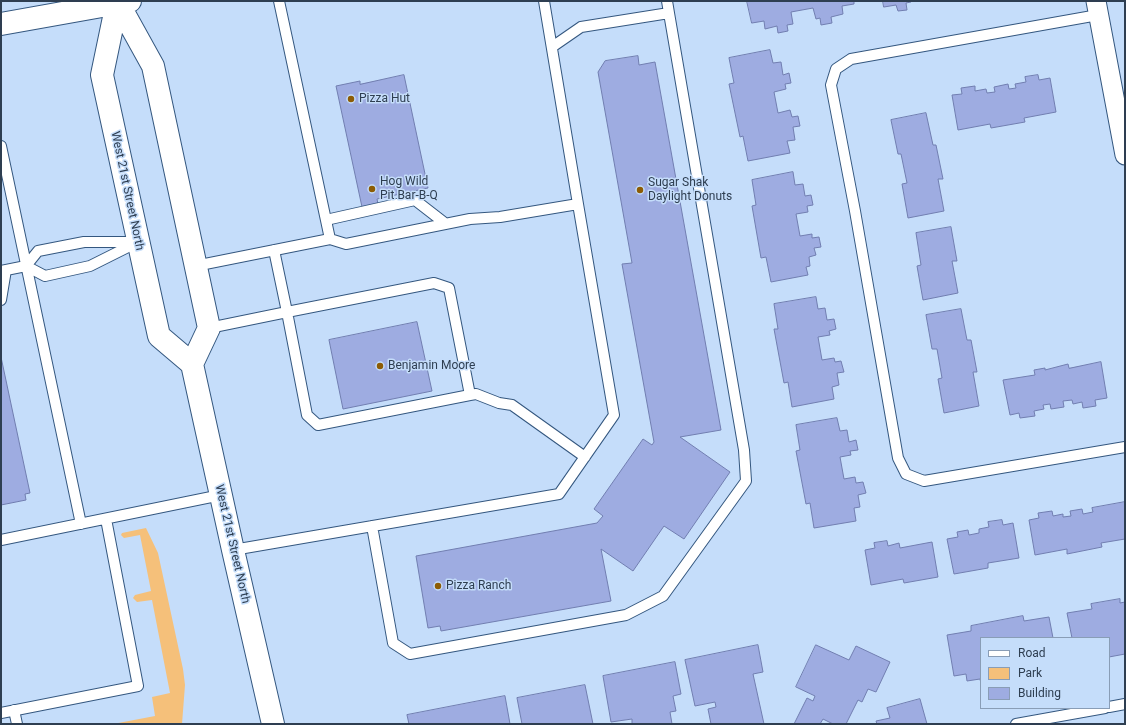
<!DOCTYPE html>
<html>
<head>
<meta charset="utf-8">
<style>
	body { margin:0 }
	#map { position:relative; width:1126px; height:725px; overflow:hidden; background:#c5ddfa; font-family:Roboto,sans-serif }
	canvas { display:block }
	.frame { position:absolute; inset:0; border:2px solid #2e3e51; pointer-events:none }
	.legend { position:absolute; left:980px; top:637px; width:130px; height:72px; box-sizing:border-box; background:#c5ddfa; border:1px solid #899db6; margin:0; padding:5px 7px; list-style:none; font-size:12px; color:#2e3e51 }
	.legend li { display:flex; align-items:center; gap:8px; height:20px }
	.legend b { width:20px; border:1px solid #899db6 }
</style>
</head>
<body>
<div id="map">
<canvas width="1126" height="725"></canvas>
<div class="frame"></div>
<ul class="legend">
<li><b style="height:5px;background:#fff"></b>Road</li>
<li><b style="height:11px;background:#f5c07a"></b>Park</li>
<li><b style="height:11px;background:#9eace1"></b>Building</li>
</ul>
</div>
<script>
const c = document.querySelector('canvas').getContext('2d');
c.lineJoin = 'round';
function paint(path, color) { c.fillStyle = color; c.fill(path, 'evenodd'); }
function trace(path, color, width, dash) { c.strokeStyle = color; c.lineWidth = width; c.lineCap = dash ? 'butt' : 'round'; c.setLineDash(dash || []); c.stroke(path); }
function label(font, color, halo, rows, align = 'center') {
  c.font = font + ' Roboto,sans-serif'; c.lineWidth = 3; c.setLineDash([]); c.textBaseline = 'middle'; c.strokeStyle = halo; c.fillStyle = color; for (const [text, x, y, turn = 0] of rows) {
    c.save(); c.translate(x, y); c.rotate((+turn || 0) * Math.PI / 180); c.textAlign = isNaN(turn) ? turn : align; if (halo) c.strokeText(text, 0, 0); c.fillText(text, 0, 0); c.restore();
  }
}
const green = new Path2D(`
	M146,528l12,25 25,116 2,16 -3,39h-69l42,-8 -3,-19 18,-4 -18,-93 -15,2 -4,-4 2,-3 16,-4 -11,-56 -16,3 -3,-3 1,-2z`);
const building = new Path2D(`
	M747,1h107v3l-12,2 1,8 -12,3 1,6 -11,2 -1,-7 -4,1 -3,-11 -22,4 2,12 -6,1 1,6 -10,2 -1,-7 -12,3 -1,-8 -12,2z
	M883,1h28v1l-5,1 1,7 -9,1 -2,-6 -12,2z
	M770,50l3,13 8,-1 2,13 6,-2 2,10 -6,1 1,5 -12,3 4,21 12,-3 2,7 6,-1 2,10 -7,1 2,13 -8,1 3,12 -42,8 -5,-25 -3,1 -11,-53 5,-1 -5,-25z
	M638,56l1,9 16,-3 66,368 -41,7 50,35 -46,67 -20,-13 -31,45 -32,-22 10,52 -170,30 -1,-5 -12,2 -12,-72 181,-33 6,-7 -9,-7 49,-70 9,6 2,-3 -32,-178 10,-1 -34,-191 7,-11z
	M404,75l24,113 -51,11 1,5 -16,3 -26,-121 24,-5v3z
	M1038,75l1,5 11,-2 6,34 -32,6 1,4 -34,6 -1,-4 -32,6 -6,-35 10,-1 -1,-6 14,-2v5l11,-2 1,4 8,-1 -1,-5 14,-3 1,5 7,-1 -1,-4 11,-2 -1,-5z
	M926,113l7,32h3l7,34h-5l6,32 -36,7 -6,-34 5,-1 -6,-29h-3l-7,-34z
	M793,172l2,13 8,-1 2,12 6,-1 2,10 -6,1 1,6 -12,2 4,22 12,-2v4l7,-1 2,10 -7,1 2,7 -7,2 1,9 -4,1 2,8 -37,7 -5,-25 -5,1 -9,-52 4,-1 -4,-25z
	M951,227l6,34h-5l6,32 -35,7 -6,-34 4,-1 -5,-32z
	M816,297l2,12 7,-1 2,12 7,-1 2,10 -7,2 1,4 -12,2 4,23 12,-2 1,4 6,-1 3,11 -7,1 2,12 -7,2 2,12 -42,8 -4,-25 -4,1 -10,-54h4l-4,-25z
	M961,309l6,31h4l6,32h-4l6,34 -35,7 -6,-34 4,-1 -5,-29h-5l-6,-34z
	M417,322l15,69 -89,18 -14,-69z
	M1,357l29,136 -5,1 1,6 -25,5z
	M1101,362l6,36 -12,2 1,6 -13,2 -1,-6 -9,2 -1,-4 -9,1 1,6 -13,2 -1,-5 -7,1 1,4 -10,2 1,5 -15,2 -1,-5 -9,2 -7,-35 32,-5 -1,-5 11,-2v2l23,-6 1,4z
	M837,418l3,13 7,-1 2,12 7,-2 2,10 -8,1 1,4 -11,2 4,22 11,-2 1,6 7,-1 3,11 -8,2 2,12 -6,1 2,13 -42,7 -4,-25 -4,1 -10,-53 4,-1 -4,-25z
	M1125,502v37l-24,4 1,4 -35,7v-5l-32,6 -6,-35 10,-2 -1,-5 14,-2 1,5 10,-2v3l8,-1 -1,-5 12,-2 1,5 10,-2 -1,-4z
	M1002,520l1,5 10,-2 6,35 -31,5v5l-34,6 -7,-35 11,-2 -1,-5 11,-2 1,5 10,-2v-4l10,-2 -1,-5z
	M887,541l1,5 11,-3 1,5 32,-6 6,35 -34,6 -1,-4 -32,6 -6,-35 10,-2 -1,-5z
	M1120,599v4l5,-1v52l-16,3v-19h-37l-5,-25 25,-4 -1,-5z
	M1023,616l1,5 25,-4 4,21h-72v46l-1,-5 -13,2 -1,-7 -12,2 -7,-41 24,-4v-5z
	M758,645l5,27 -10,2 11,50h-53l-3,-15 8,-2 -1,-5 -20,4 -10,-46z
	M816,645l33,15 7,-14 34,16 -14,30 -8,-3 -6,13 -4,-2 -12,24h-13l-10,-5 -3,5h-26l13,-26 6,3 2,-5 -19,-9z
	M675,662l6,32 -8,2 3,15 -6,1 2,12h-40v-5l-21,3 -8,-46z
	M585,685l8,39h-71l-5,-26z
	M505,696l5,28h-101l-2,-9z
	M920,699l7,25h-50l-1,-3 14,-3 -3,-10z`);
const lane = new Path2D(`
	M1098,15l-247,44 -15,10 -5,16 24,126 43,247 8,16 18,7 201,-34
	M552,47l29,-20 88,-14 -2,-12
	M1,146l80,378
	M326,220l89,-20 31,24
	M330,239l16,5 124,-25 30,-2 78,-13 -34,-203
	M26,266l12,-15 46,-9h51
	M195,266l135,-27 -51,-238
	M1,271l25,-5 19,10 45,-10 48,-24
	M434,283l15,5 21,107 -152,30 -11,-10 -20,-103z
	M1,300l5,-30
	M209,328l78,-16 -13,-62
	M470,395l6,-1 23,9 13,2 73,52
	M372,526l21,117 17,11 216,-39 37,-19 83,-115 -2,-31 -75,-437
	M1,540l220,-45
	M233,550l326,-56 55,-79 -36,-211
	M1109,707l16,-3
	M14,710l3,14
	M1,713l137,-27 -32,-167
	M1016,724l89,-16`);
const street = new Path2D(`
	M1096,1l29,154`);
const secondary = new Path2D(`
	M117,1l36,65 56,262 -17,36 41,186 40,174
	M117,3l-15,72 57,261 33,28
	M1,24l129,-23`);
const markers = [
	[351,99,4,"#8d5c05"],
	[372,189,4,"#8d5c05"],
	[640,190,4,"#8d5c05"],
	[380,366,4,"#8d5c05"],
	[438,586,4,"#8d5c05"]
];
const poiNames = [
	["Pizza Hut",359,99],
	["Hog Wild",380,182],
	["Pit Bar-B-Q",380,196],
	["Sugar Shak",648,183],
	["Daylight Donuts",648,197],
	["Benjamin Moore",388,366],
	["Pizza Ranch",446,586]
];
const streetNames = [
	["West 21st Street North",127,191,78],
	["West 21st Street North",232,544,77]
];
paint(green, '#f5c07a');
paint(building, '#9eace1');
trace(building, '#717eb0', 1);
trace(lane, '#34577f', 12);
trace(street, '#34577f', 21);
trace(secondary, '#34577f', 24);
trace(lane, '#fff', 10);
trace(street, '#fff', 19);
trace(secondary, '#fff', 22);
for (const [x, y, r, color] of markers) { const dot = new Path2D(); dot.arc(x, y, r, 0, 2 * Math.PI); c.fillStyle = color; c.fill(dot); trace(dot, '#c5ddfa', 1.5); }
label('12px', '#2e3e51', '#c5ddfa', poiNames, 'left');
label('12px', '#2e3e51', '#c5ddfa', streetNames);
</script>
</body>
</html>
